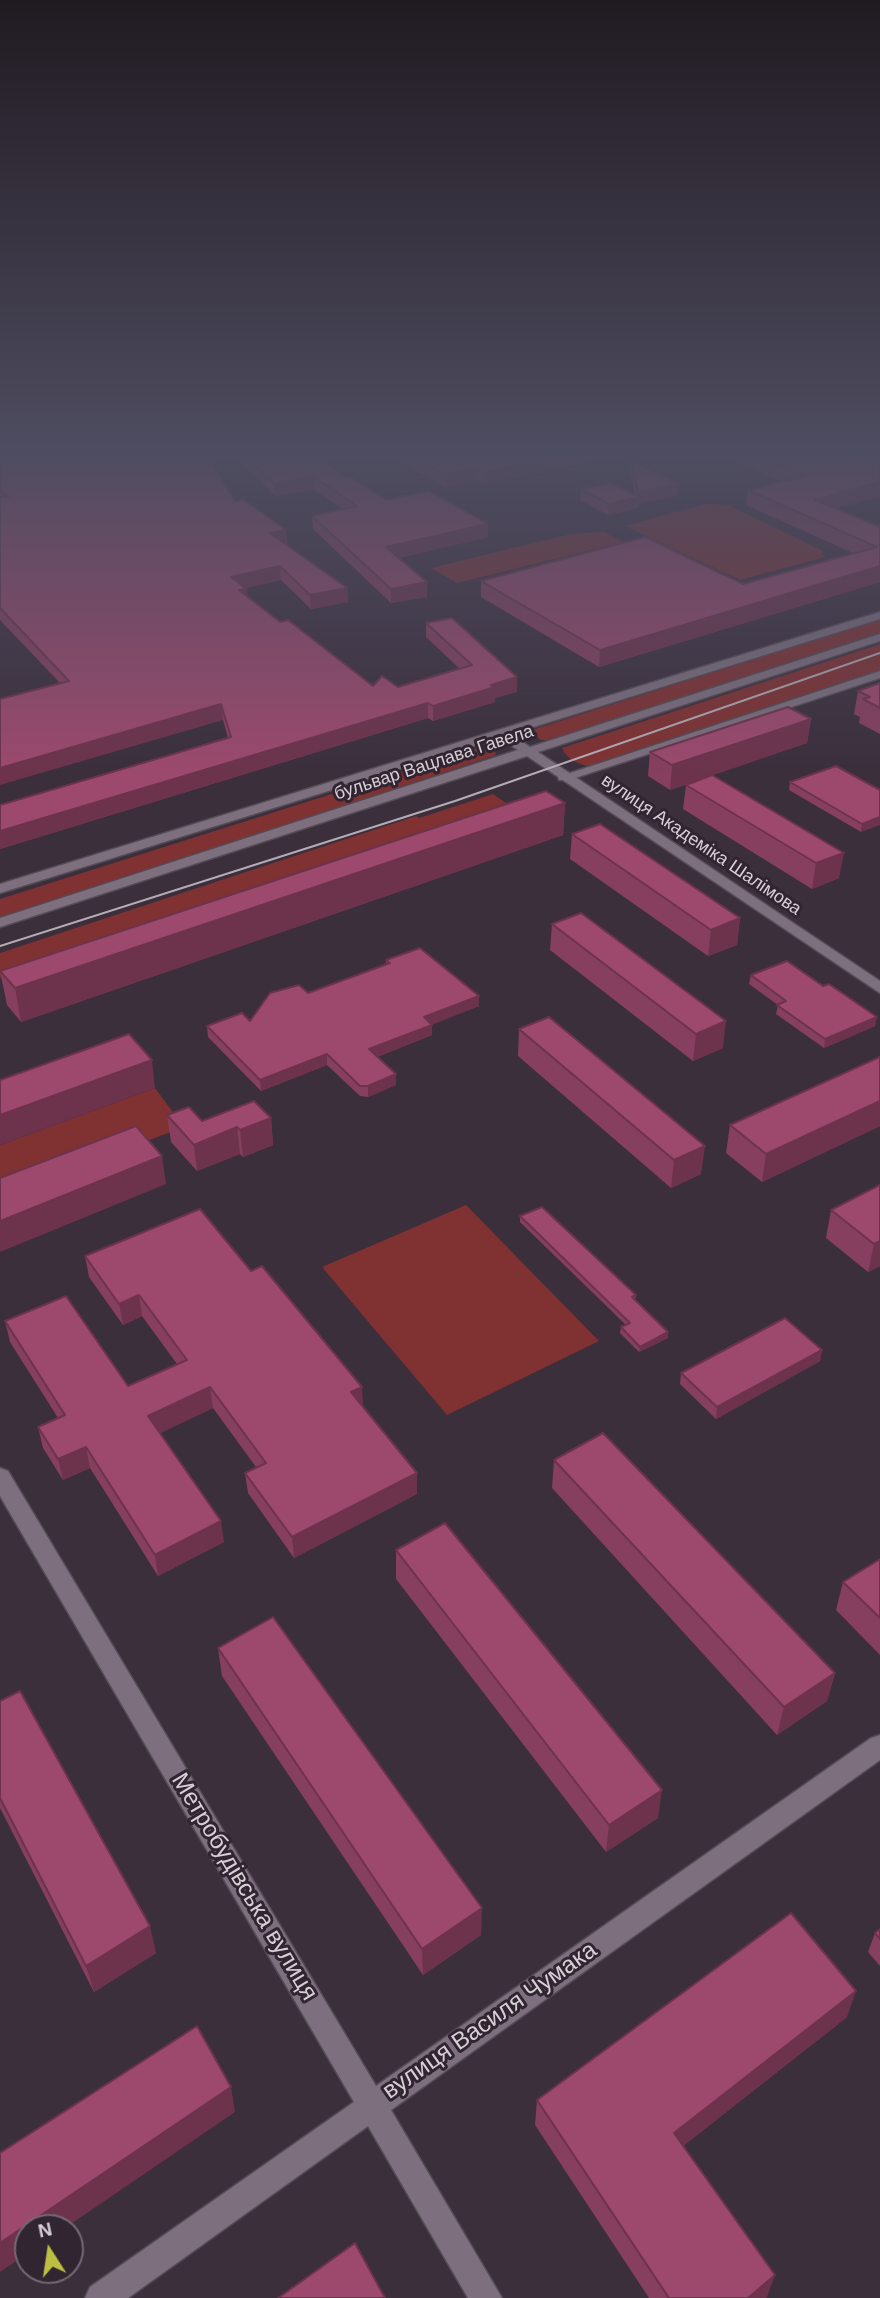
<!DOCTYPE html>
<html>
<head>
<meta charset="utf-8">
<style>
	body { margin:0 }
	#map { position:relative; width:880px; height:2298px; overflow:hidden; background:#3b2f3c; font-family:Arial,sans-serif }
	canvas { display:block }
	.north { position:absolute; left:14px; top:2214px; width:70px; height:70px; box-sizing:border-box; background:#312531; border:2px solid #736973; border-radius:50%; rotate:348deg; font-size:19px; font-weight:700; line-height:28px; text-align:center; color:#d6cfd6 }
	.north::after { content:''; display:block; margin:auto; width:24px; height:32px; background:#bdbf43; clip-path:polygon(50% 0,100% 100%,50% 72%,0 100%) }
</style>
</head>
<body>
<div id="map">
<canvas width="880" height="2298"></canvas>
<div class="north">N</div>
</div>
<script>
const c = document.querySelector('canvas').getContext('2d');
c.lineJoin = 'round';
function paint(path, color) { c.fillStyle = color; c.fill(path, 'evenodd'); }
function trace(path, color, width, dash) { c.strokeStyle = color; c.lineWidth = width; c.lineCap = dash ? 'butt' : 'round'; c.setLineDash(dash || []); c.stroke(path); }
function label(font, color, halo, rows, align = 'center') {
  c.font = font + ' Arial,sans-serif'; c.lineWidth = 6; c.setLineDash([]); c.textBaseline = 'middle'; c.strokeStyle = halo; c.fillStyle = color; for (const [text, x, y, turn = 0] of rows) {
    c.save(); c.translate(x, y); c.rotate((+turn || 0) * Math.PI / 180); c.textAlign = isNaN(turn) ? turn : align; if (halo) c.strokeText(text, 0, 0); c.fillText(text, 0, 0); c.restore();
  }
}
const green = new Path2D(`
	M705,504l23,1 93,45 4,7 -85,23 -115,-54z
	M604,532l19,10 -166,41 -26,-15 140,-34z
	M880,619v15l-329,106h-10l-9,-7 3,-4z
	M880,644v26l-291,96c-12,-2 -22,-7 -27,-18z
	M477,748l18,3 1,4 -496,165v-21z
	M493,794l19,13 -512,171v-25l416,-137 3,2z
	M155,1088l29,39 -184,69v-51z
	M466,1205l133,136 -152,74 -125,-148z`);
const street = new Path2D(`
	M880,671v7l-311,102h-10l-1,-3z
	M0,1468l8,3 368,615 495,-348 9,-3v25l-489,350 111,188h-34l-100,-172 -240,172h-43l5,-11 264,-185 -354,-606z`);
const secondary = new Path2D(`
	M880,612v7l-369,115 19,13 350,-113v7l-342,111 342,229v12l-353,-237 -527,171v-9l518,-168 -19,-12 -499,155v-9z`);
const tram = new Path2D(`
	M0,946l455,-145 425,-148`);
const wall = new Path2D(`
	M0,453l235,48 51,29 1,13 -2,1 62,44 1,14 -37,7 -30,-29 -36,8 2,1v8l33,25 93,64 25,1 62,-18 -34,-32v-14l91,54v15l-22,6v4l-62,19 -5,-3 -428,131v-44l228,-67 -5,-18 -163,-37 -60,-63z
	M231,453h84l29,24 42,23 102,24v13l-89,21 28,39 -36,6 -78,-74 -1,-13 31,-7 -29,-19 -39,6z
	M392,453h229v2l-137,29 -7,-3 -32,6 -53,-31z
	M701,453h140l39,43 -44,12 44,19v55l-281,85 -118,-70v-16l262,3 110,-31 -107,-48 2,-15 35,-8 -66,-28 -9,2z
	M631,461l47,34 -39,9 -1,4 -30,7 -28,-15 1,-11 54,6 -5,-23z
	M880,683v51l-21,-11 1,-6 -6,-3 4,-23z
	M811,719l-4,24 -95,32 127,103 -27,11 -129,-80 3,-24 19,-7 -35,12 -22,-14 2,-24z
	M790,782l90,8 -19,42 -72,-42z
	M565,803l-2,32 -542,187 -14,-17 -7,-34z
	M572,834l168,84 -3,27 -29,11 -138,-97z
	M552,924l171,124 -30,13 -143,-111z
	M386,960l93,46 -47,18v11l-55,22 19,17v11l-28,12 -8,-1 -33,-31 -66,26 -53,-54 -1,-11 43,-5 58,-28 78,-29z
	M751,975l72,11 52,40 -51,22 -48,-34 2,-9 -29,-21z
	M519,1029l182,145 -30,14 -153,-132z
	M880,1057v69l-118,56 -36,-29 4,-28z
	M167,1115l35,6 69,-3 2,27 -30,12 -3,-3 -43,17 -26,-29z
	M880,1185v81l-12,6 -42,-34 5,-28z
	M520,1216l116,79 -1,6 33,31v6l-29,14 -19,-19 1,-6 5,-2 -106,-103z
	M85,1256l278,151 54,66v21l-123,64 -46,-65 -3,-20 11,-6 -43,-59 -53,25 64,109 -66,34 -68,-108 -27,12 -20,-32 -5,-21 20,-9 -48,-76 -5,-21 123,65 49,-22 -35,-48 -19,9 -34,-48z
	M822,1350l-2,11 -104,58 -36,-35 1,-11z
	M554,1460l281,213 -8,28 -50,34 -225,-247z
	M396,1550l262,268 -52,34 -210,-273z
	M880,1559v96l-44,-45 7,-28z
	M218,1648l263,287 -58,40 -201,-299z
	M0,1701l156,252 -62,39 -94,-184z
	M880,1929v37l-12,-14 7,-19z
	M847,2017l-164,129 84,151 -2,1h-116l-114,-173 2,-25z`);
const shadedWall = new Path2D(`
	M576,453h45v2l-137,29v-12z
	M477,468v13l-32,6v-13z
	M314,477v13l-39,6 -1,-13z
	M880,482v14l-67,19 2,-15z
	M679,484l-1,11 -39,9 -1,4 -30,7 1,-11 28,-7 1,-4z
	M488,524v13l-101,24 -1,-14z
	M286,530l1,13 -16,4 -1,-14z
	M280,566l1,14 -49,11 -1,-14z
	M880,566v16l-281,85 1,-17z
	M427,582v15l-36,6v-14z
	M347,588l1,14 -37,7 -1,-14z
	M247,589l1,14 -9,-13z
	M517,677v15l-22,6v4l-62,19v-15l58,-21z
	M428,703v15l-428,131v-18z
	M221,704l2,16 -223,65v-17z
	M811,719l-4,24 -137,47 2,-25z
	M565,803l-2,32 -542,187 -6,-34z
	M880,817v8l-19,7 1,-8z
	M844,853l-5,25 -27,11 4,-26z
	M740,918l-3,27 -29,11 3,-26z
	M479,996v10l-55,22v-11z
	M877,1017l-2,9 -51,22 1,-9z
	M726,1021l-3,27 -30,13 3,-27z
	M432,1025v10l-62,25 -1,-11z
	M327,1054v11l-66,26 -1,-11z
	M152,1060l3,28 -155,57v-30z
	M396,1074v11l-28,12v-11z
	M880,1101v25l-118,56 4,-28z
	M271,1118l2,27 -30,12 -3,-27z
	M237,1127l3,27 -43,17 -3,-26z
	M705,1146l-4,28 -30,14 3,-28z
	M162,1156l4,28 -166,68v-31z
	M880,1241v25l-12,6 6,-28z
	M139,1295l3,21 -19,9 -4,-21z
	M668,1332v6l-29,14 1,-5z
	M822,1350l-2,11 -104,58 1,-12z
	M210,1387l3,21 -61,29 -4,-21z
	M362,1387l1,21 -12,-16z
	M86,1447l4,21 -27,12 -5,-21z
	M417,1473v21l-123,64 -2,-21z
	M221,1521l3,21 -66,34 -3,-21z
	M835,1673l-8,28 -50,34 7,-28z
	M662,1790l-4,28 -52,34 3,-27z
	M482,1908l-1,27 -58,40 -1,-26z
	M150,1926l6,27 -62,39 -8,-26z
	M856,1991l-9,26 -178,140 5,-24z
	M231,2087l4,25 -170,116h-37v25l-28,19v-29z
	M775,2275l-8,22 -2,1h-17z`);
const building = new Path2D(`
	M0,453h179l2,2 25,-2 29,48 8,-2 43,31 -16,3 77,55 -37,7 -30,-29 -49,11 16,12 -8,1 41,32 8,-2 85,66 9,-10 16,11 74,-22 -46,-42 26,-5 65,59 -26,8 4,2 -62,19 -5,-3 -428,128v-26l231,-68 -10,-33 -221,64v-69l69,-18 -69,-73v-111h8l-8,-8z
	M243,453h72l29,24 5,-1 37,24 43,-9 59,33 -102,23 41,35 -36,7 -79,-73 45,-10 -43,-29 -40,6z
	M407,453h169l-92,19 -7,-4 -32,6z
	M750,453h91l17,6 22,-5v28l-65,18 65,27v39l-280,84 -119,-69 164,-44 98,47 134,-37 -129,-57 58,-14z
	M631,461l48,23 -41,9z
	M611,483l28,14 -30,7 -28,-15z
	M880,683v25l-17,-9 7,-2 -12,-6z
	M788,707l23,12 -139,46 -22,-13z
	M836,766l44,24v27l-18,7 -72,-42z
	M712,775l132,78 -28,10 -130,-78z
	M546,791l19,12 -550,185 -15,-17z
	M600,824l140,94 -29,12 -139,-96z
	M581,913l145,108 -30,13 -144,-110z
	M420,948l59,48 -55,21 8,8 -63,24 27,25 -28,12h-8l-33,-32 -67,26 -53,-54 35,-13 8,8 20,-28 29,-8 9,8 82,-30 -4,-3z
	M787,961l36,25 6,-2 48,33 -52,22 -48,-34 9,-4 -35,-26z
	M549,1017l156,129 -31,14 -155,-131z
	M129,1034l23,26 -152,55v-35z
	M880,1057v44l-114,53 -36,-29z
	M254,1101l17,17 -31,12 -3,-3 -43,18 -27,-30 22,-8 13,14z
	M136,1126l26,30 -162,65v-43z
	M880,1185v56l-6,3 -43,-34z
	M542,1207l94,88 -4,2 36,35 -28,15 -19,-20 9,-4 -110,-107z
	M200,1209l51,62 11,-5 100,121 -11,5 66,81 -125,64 -47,-64 21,-10 -56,-76 -62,29 73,105 -66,34 -69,-108 -28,12 -20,-32 27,-12 -60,-94 61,-25 62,90 59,-26 -48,-65 -20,9 -34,-48z
	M785,1318l37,32 -105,57 -36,-34z
	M603,1433l232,240 -51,34 -230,-247z
	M445,1523l217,267 -53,35 -213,-275z
	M880,1559v59l-37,-36z
	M273,1617l209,291 -60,41 -204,-301z
	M20,1691l130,235 -64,40 -86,-168v-97z
	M791,1913l65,78 -182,142 101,142 -27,23h-79l-132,-198z
	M880,1929v10l-5,-6z
	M197,2026l34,61 -231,156v-90z
	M355,2243l30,55h-107z`);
const farStreetnames = [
	["бульвар Вацлава Гавела",434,763,-18],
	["вулиця Академіка Шалімова",701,845,34]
];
const nearStreetnames = [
	["Метробудівська вулиця",244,1887,59],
	["вулиця Василя Чумака",490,2021,-35]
];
paint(green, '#803131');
trace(street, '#544b55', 3);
trace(secondary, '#544b55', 3);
paint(street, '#7d6f7d');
paint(secondary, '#7d6f7d');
trace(tram, '#b5adb5', 2);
paint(wall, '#863f5e');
paint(shadedWall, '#6d334c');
paint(building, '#9c496d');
trace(building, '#6d334c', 2);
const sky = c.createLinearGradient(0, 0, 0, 774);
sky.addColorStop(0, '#201a21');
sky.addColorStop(0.59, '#4f4d61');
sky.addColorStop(1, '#4f4d6100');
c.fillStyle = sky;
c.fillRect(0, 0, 880, 774);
label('18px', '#d6cfd6', '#312531', farStreetnames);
label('24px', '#d6cfd6', '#312531', nearStreetnames);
</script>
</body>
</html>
